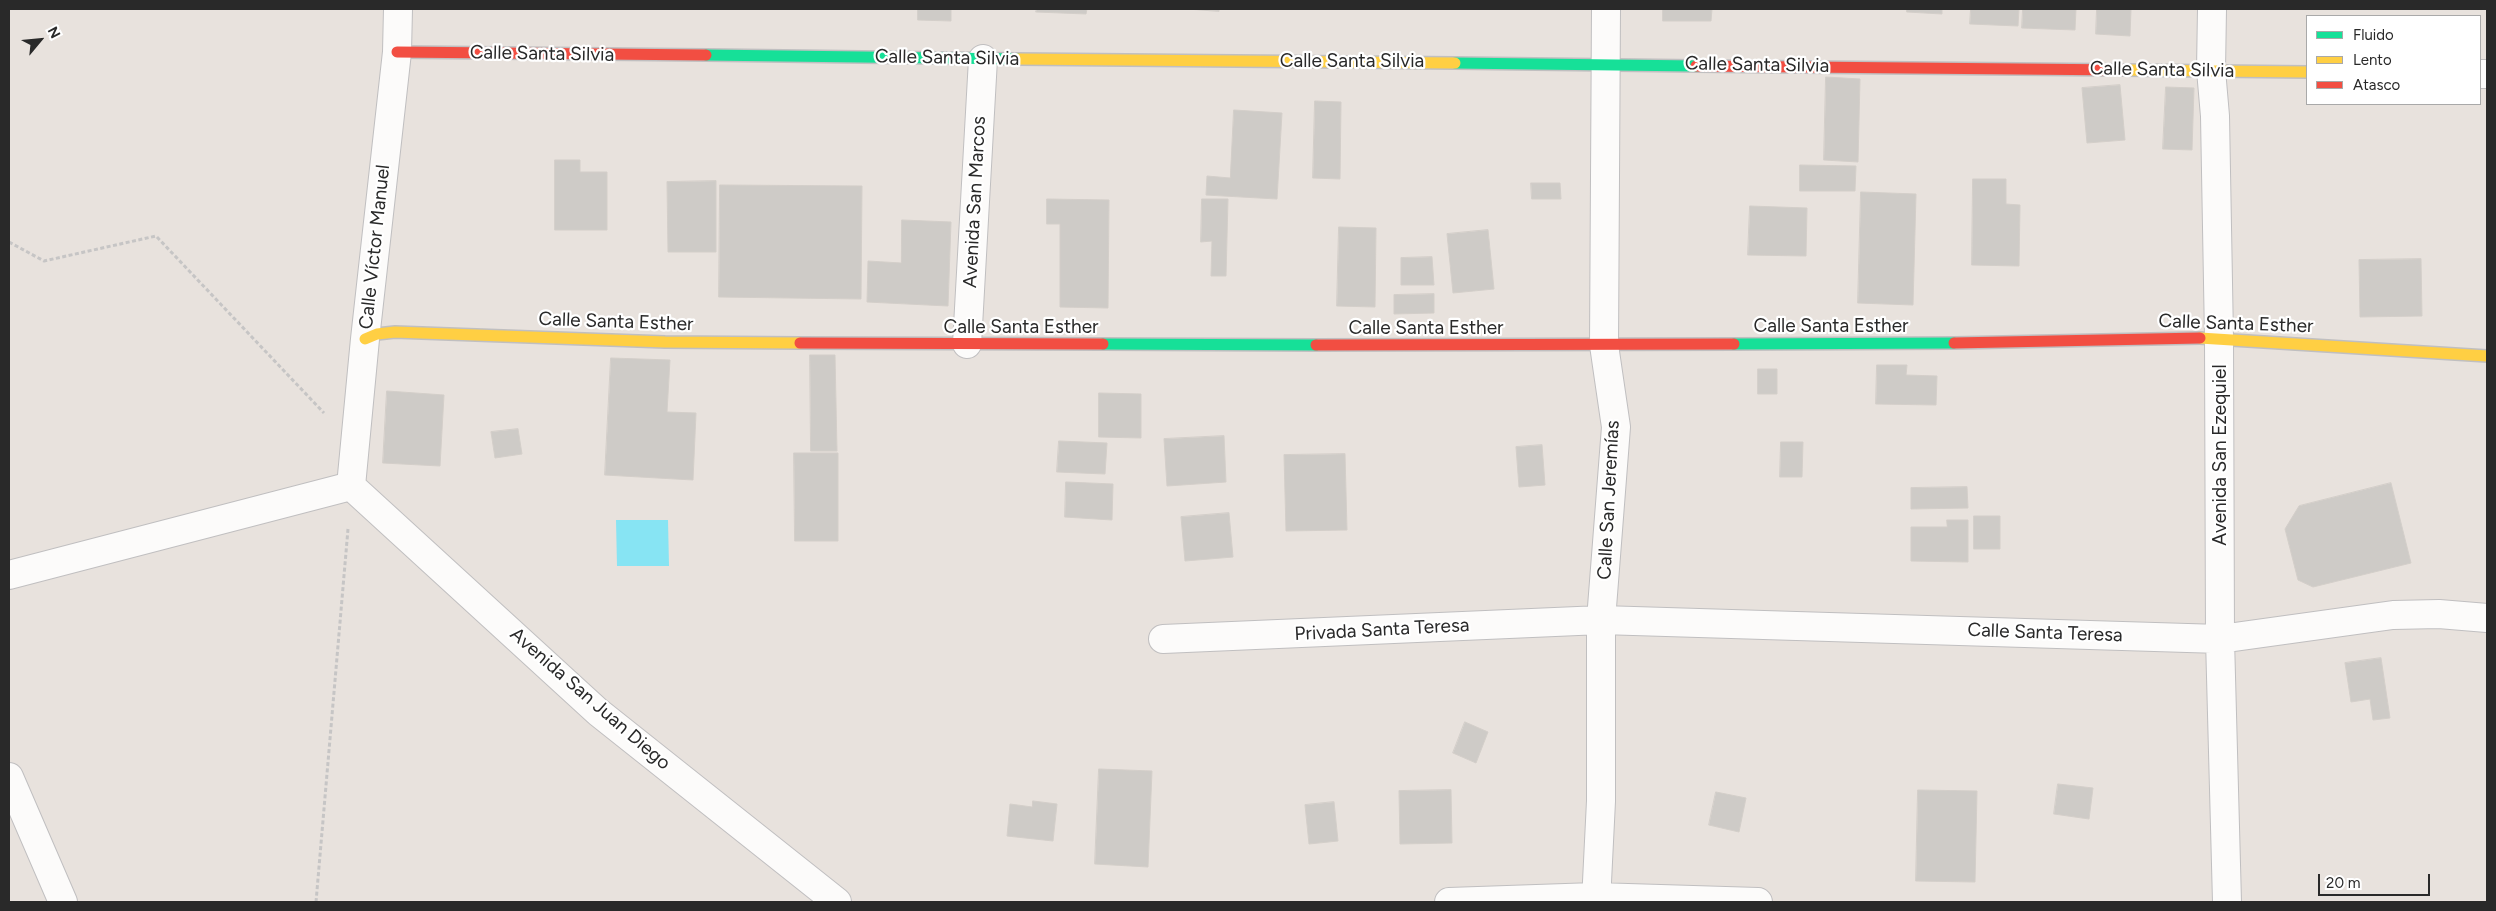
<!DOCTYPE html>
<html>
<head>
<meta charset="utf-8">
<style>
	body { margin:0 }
	#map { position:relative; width:2496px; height:911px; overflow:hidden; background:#e8e2dd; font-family:Figtree,sans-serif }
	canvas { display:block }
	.frame { position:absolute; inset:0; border:10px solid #292929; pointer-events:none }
	.legend { position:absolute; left:2306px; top:15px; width:175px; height:90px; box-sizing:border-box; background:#fff; border:1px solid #a9a9a9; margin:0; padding:6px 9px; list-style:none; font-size:15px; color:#292929 }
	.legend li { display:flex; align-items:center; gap:10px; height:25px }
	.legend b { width:25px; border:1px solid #a9a9a9 }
	.north { position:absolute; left:15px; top:15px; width:50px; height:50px; -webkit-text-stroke:4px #fff; paint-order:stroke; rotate:62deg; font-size:14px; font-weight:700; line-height:20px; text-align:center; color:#292929 }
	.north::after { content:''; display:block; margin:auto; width:18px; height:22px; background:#292929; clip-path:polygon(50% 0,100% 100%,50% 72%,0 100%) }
	.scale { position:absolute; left:2318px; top:874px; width:112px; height:22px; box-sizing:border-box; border:2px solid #292929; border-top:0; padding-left:6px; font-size:15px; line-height:18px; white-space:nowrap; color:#292929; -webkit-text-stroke:4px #fff; paint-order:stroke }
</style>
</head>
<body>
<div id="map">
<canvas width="2496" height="911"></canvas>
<div class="frame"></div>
<ul class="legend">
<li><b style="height:6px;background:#16e098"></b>Fluido</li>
<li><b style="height:6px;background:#ffcf43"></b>Lento</li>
<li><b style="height:6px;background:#f24e42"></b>Atasco</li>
</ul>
<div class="north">N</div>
<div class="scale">20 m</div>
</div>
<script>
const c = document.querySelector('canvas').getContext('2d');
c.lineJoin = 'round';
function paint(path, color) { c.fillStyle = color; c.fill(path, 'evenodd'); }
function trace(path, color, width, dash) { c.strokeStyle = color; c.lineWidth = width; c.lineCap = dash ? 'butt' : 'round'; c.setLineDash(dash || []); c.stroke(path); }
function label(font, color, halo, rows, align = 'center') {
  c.font = font + ' Figtree,sans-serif'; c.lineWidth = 4.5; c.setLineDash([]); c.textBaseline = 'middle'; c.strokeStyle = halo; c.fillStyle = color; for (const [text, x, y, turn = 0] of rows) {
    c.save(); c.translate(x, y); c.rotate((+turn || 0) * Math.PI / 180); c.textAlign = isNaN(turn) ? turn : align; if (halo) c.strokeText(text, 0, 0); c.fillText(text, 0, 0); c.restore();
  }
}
const water = new Path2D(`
	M616,520h52l1,46h-52z`);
const building = new Path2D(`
	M918,9h33v12l-33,-1z
	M1037,9h50l-1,5 -50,-2z
	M1188,9h31v2z
	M1663,9h49l-1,12h-48z
	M1907,9h35v5l-35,-2z
	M1971,9h48l-1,17 -48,-2z
	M2023,9h53l-1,21 -53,-2z
	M2097,9h34l-1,27 -34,-2z
	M1826,77l34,2 -2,83 -34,-2z
	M2120,85l5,55 -38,3 -5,-55z
	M2166,87l28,1 -2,62 -29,-1z
	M1315,101l26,1 -1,77 -27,-1z
	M1234,110l48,3 -5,86 -71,-4 1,-19 23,2z
	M555,160h25v12h27v58h-52z
	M1800,165l56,1 -1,25h-55z
	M1973,179h33v25l14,1 -1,61 -47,-1z
	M716,181v71h-48l-1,-70z
	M1531,183h29l1,16h-29z
	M720,185l142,1 -1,113 -142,-2z
	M1861,192l55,2 -3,111 -55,-2z
	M1047,199l62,1 -1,108 -48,-1v-83h-13z
	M1202,199h26l-2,77h-15l1,-35 -11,1z
	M1750,206l57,2 -1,48 -58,-1z
	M902,220l49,2 -3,84 -81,-4 1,-41 33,2z
	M1339,227l37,1 -1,79 -38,-1z
	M1488,230l6,59 -41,4 -6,-59z
	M1432,257l2,28h-33v-27z
	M2421,259l1,57 -62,1 -1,-57z
	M1434,294v19l-40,1v-19z
	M810,355h25l2,96h-26z
	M611,358l59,2 -3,52 29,1 -3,67 -88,-5z
	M1877,365h30l-1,10 31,1 -1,29 -60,-1z
	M1758,369h19v25h-19z
	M387,391l57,4 -4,71 -57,-3z
	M1099,393l42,1v44l-42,-1z
	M518,429l4,25 -27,4 -4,-26z
	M1224,436l2,46 -59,4 -3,-47z
	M1059,441l48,2 -2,31 -48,-2z
	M1781,442h22l-1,35h-22z
	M1542,445l3,40 -26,2 -3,-40z
	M794,453h44v88h-43z
	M1345,454l2,76 -61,1 -2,-76z
	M1066,482l47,2 -1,36 -47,-3z
	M2391,483l20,80 -98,24 -15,-7 -13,-51 14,-23z
	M1967,487l1,21 -57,1v-21z
	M1229,513l4,44 -48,4 -4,-44z
	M1974,516h26v33h-26z
	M1947,520h21v42l-57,-1v-34h36z
	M2381,658l9,60 -17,2 -3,-21 -19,3 -6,-39z
	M1465,722l23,10 -12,31 -23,-10z
	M1099,769l53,2 -4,96 -53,-3z
	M2058,784l35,4 -4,31 -35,-5z
	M1451,790l1,53 -52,1 -1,-53z
	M1918,790l59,1 -2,91 -59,-1z
	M1716,792l30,6 -7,34 -30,-7z
	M1033,801l24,3 -4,37 -46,-5 3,-32 22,3z
	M1334,802l4,39 -29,3 -4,-39z`);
const path = new Path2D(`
	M9,242l35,19 112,-25 168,177
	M316,902l32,-373`);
const street = new Path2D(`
	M2212,9l-1,61 4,46 4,222 1,301 7,263
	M2480,74h7
	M967,344l16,-285
	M351,486l247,226 239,190
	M351,486l14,-147 32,-287 1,-43
	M9,575l342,-89
	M1163,639l438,-19 619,19 173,-24 46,-1 48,4
	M9,777l54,125
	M1449,902l146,-5 163,5
	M1596,902l5,-101v-181l15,-193 -12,-82 2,-336`);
const fast = new Path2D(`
	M706,55l312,4
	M1455,63l241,3
	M1103,344l213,1
	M1734,344l220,-1`);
const slow = new Path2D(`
	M1018,59l437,4
	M2125,70l182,2
	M2200,338l287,18
	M365,339l12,-5 18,-2 270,10 135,1`);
const jam = new Path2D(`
	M397,52l309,3
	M1696,66l429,4
	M800,343l303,1
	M1954,343l246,-5
	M1316,345l418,-1`);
const streetNames = [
	["Calle Santa Silvia",542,54,1],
	["Calle Santa Silvia",947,58,1],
	["Calle Santa Silvia",1352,61],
	["Calle Santa Silvia",1757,65,1],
	["Calle Santa Silvia",2162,70,1],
	["Avenida San Marcos",975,202,-87],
	["Calle Víctor Manuel",375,247,-84],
	["Calle Santa Esther",616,322,2],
	["Calle Santa Esther",2236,324,2],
	["Calle Santa Esther",1831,326],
	["Calle Santa Esther",1021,327],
	["Calle Santa Esther",1426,328],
	["Avenida San Ezequiel",2220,455,-90],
	["Calle San Jeremías",1609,500,-87],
	["Privada Santa Teresa",1382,630,-3],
	["Calle Santa Teresa",2045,633,2],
	["Avenida San Juan Diego",590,699,41]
];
paint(water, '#87e4f3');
paint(building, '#cecbc7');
trace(building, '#d3cec9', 1);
trace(street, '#c0bfc0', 30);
trace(fast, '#c0bfc0', 14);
trace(slow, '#c0bfc0', 14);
trace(jam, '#c0bfc0', 14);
trace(path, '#c6c5c5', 3, [4, 2.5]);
trace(street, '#fcfbfa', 28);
trace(fast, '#16e098', 11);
trace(slow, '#ffcf43', 11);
trace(jam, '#f24e42', 11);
label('19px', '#292929', '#fff', streetNames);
</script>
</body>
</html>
